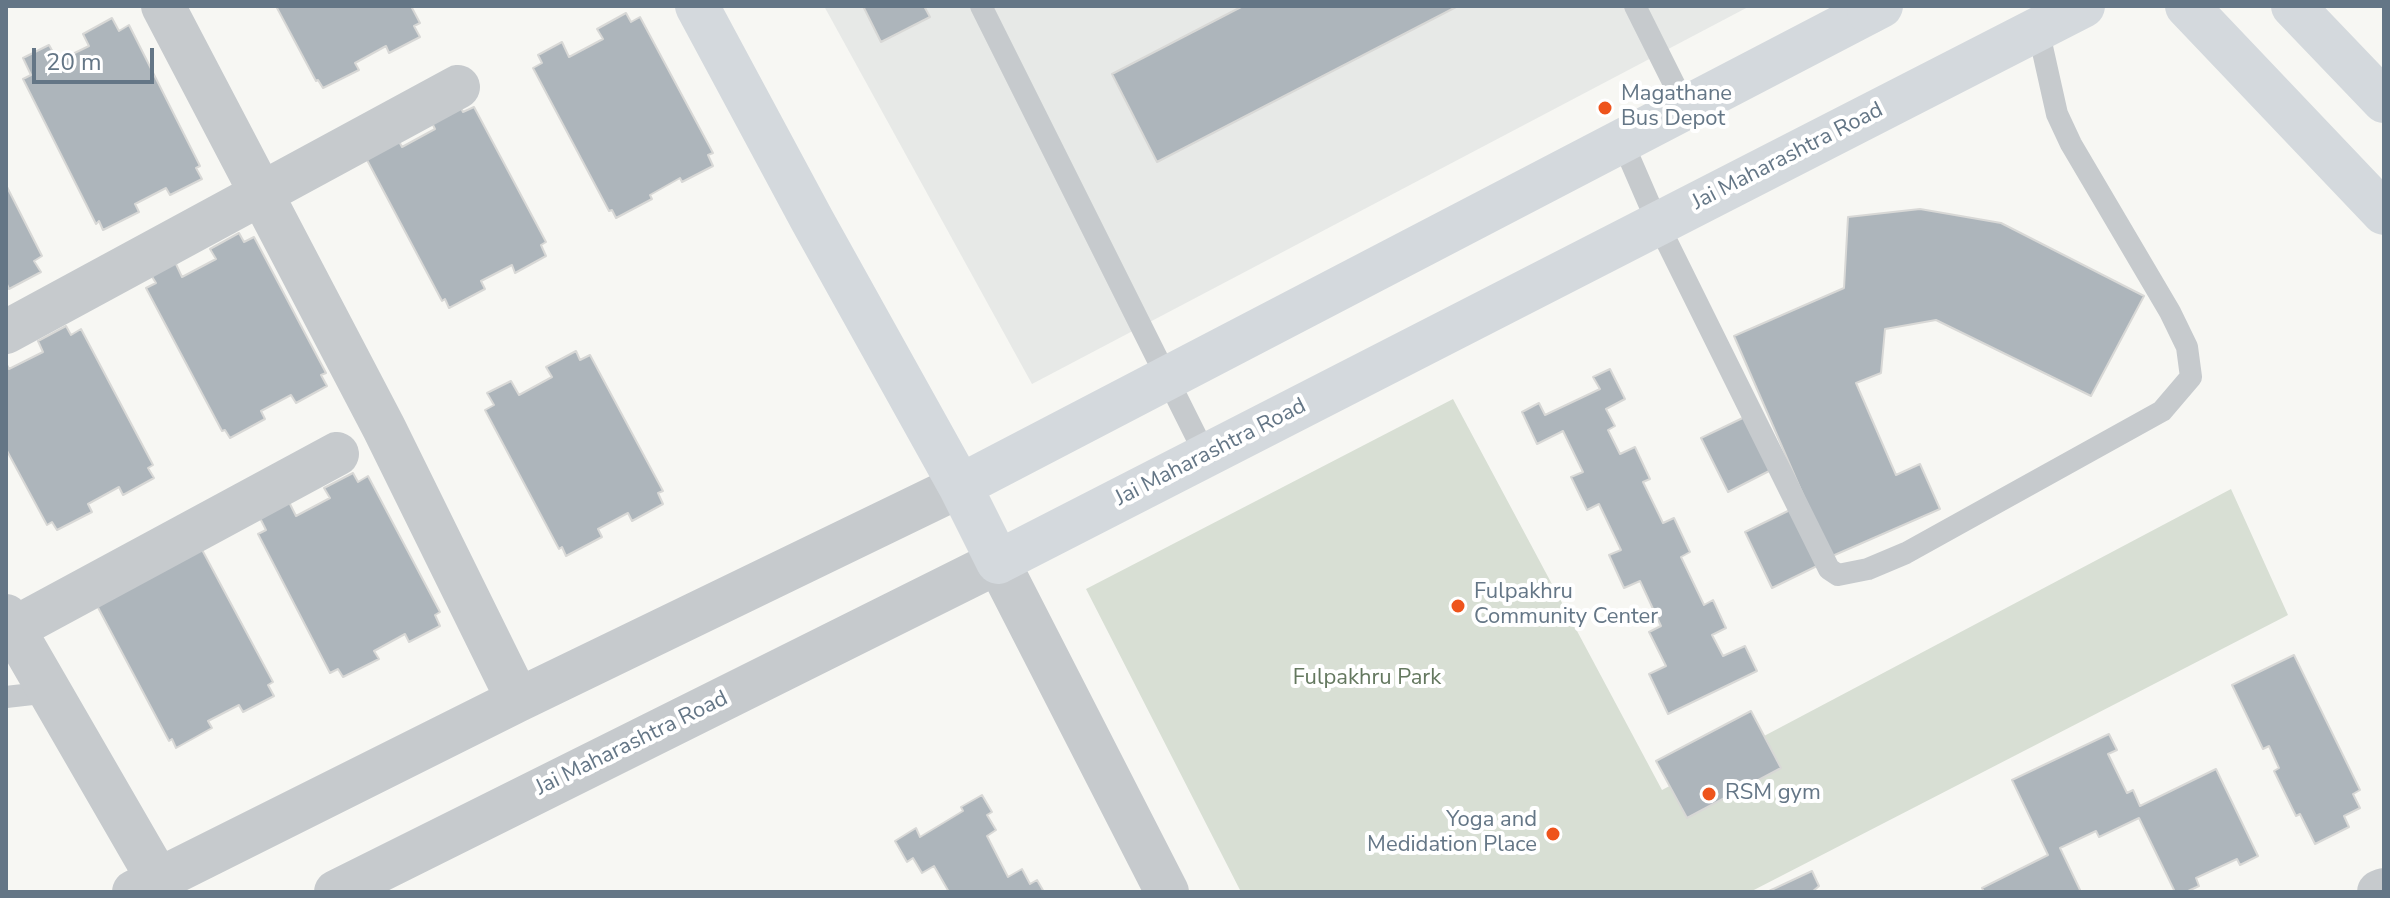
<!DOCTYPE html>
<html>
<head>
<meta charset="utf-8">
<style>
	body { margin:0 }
	#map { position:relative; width:2390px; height:898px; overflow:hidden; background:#f7f7f3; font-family:"Nunito Sans",sans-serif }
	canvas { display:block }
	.frame { position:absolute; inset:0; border:8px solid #647686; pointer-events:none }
	.scale { position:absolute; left:32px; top:48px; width:122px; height:36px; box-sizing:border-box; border:4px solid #647686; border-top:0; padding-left:10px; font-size:24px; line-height:28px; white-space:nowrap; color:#647686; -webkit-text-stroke:6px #fff; paint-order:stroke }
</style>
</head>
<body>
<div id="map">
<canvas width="2390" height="898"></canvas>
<div class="frame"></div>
<div class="scale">20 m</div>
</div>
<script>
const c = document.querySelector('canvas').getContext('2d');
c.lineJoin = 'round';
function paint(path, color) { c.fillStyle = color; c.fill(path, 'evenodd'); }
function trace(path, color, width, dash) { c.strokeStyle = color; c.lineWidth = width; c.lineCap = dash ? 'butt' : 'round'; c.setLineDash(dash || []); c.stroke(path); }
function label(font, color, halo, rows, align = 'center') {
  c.font = font + ' "Nunito Sans",sans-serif'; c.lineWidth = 8; c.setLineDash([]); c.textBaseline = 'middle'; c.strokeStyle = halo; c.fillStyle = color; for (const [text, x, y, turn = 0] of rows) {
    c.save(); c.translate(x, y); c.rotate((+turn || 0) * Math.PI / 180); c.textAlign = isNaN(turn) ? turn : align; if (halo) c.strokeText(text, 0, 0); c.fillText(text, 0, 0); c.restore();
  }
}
const built = new Path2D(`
	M824,6h926l-718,378z`);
const green = new Path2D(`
	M1453,399l209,391 569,-301 57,126 -538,277h-509l-155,-303z`);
const building = new Path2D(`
	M276,6h135l9,17 -6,3 6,11 -31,16 -3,-7 -31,17 4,7 -36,18 -5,-8 -2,1z
	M863,6h61l6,11 -49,25z
	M1243,6h215l-301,156 -45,-88z
	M626,13l5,9 9,-5 73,136 -5,2 5,11 -31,16 -2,-4 -30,17 2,4 -36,19 -4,-8 -3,1 -76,-143 9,-5 -4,-8 24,-13 7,15 34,-18 -6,-10z
	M112,18l7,13 10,-6 71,141 -4,2 6,11 -32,16 -4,-7 -31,16 4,8 -36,18 -4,-9 -3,3 -73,-145 8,-4 -8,-17 26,-13 9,16 31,-15 -6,-12z
	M459,104l4,8 11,-5 72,135 -5,3 5,11 -31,17 -3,-8 -31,16 4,8 -36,19 -4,-9 -3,2 -76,-143 28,-26 8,15 33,-18 -5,-10z
	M6,185l36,71 -8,5 7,11 -32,17 -3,-7z
	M1920,209l81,14 143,73 -53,100 -155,-76 -51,9 -4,44 -25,10 40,92 24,-11 20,45 -110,48 -96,-221 110,-48 4,-71z
	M239,233l5,9 10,-5 72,136 -5,2 6,11 -31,17 -5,-8 -30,16 4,8 -35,19 -5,-8 -3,1 -76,-143 10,-5 -5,-8 24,-13 7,15 34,-18 -6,-10z
	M66,326l5,9 10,-6 72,136 -5,3 6,10 -31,17 -4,-8 -31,17 4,8 -35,18 -5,-8 -5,3 -41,-76v-86l3,6 34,-17 -5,-11z
	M576,351l4,9 10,-5 73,136 -5,2 5,11 -31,17 -4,-8 -30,16 4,8 -36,19 -4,-9 -3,2 -74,-139 9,-5 -7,-12 24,-12 8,14 33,-18 -6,-10z
	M1610,369l15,30 -19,10 9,17 -7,4 12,24 15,-7 15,32 -7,3 20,41 11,-5 16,34 -9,5 23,48 9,-5 13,28 -14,7 11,21 22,-10 12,25 -89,43 -19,-40 17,-8 -17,-34 12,-6 -21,-45 -16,7 -15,-33 12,-5 -22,-46 -12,6 -16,-33 12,-5 -20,-41 -26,13 -15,-32 17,-9 6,12 55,-26 -7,-12z
	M1751,414l26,53 -49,25 -27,-54z
	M353,473l5,9 10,-6 72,136 -5,3 5,11 -31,16 -4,-8 -31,17 5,8 -36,18 -5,-8 -8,4 -72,-139 8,-4 -7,-14 30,-14 7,14 34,-18 -6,-10z
	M1792,509l27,56 -47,23 -27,-56z
	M200,546l73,136 -5,3 6,11 -31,16 -4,-7 -31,16 4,7 -36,20 -4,-9 -3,2 -76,-143z
	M2294,655l66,135 -7,4 7,14 -16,8 5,11 -34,17 -15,-30 -4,2 -22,-45 5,-3 -10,-22 -6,3 -31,-64z
	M1751,711l30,57 -94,50 -31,-57z
	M2109,734l8,16 -9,4 19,39 6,-3 7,16 76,-37 42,87 -18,9 -3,-6 -41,19 3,8 -13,6h-11l-36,-74 -40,19 -3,-6 -36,17 21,44h-97l-2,-4 66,-33 -36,-75z
	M982,795l10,17 -5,3 9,15 -9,6 21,41 14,-8 8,15 7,-4 7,12h-95l-15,-26 -12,7 -9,-15 -6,4 -12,-21 21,-13 4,9 43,-26 -2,-4z
	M1812,871l7,15 -7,6h-45z`);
const lane = new Path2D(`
	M981,6l225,450
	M1635,6l51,102
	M1622,141l36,83 171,345 9,6 30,-6 38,-16 256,-142 29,-34 -4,-30 -17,-35 -99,-168 -14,-30 -19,-85
	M6,697l44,-5`);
const street = new Path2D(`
	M163,6l221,422 134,272
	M6,332l452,-245
	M6,616l152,263
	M13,629l324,-175
	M134,892l384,-192 442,-214
	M336,892l662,-330 169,330
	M2379,892l5,-2`);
const secondary = new Path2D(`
	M697,6l115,214 148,266 38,76 1085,-556
	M960,486l921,-480`);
const highway = new Path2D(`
	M2187,6l197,207
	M2293,6l91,95
	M1869,12l4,-6`);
const markers = [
	[1605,108,8,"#ee541c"],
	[1458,606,8,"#ee541c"],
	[1709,794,8,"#ee541c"],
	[1553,834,8,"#ee541c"]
];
const poiNames = [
	["Magathane",1621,95],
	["Bus Depot",1621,120],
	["Fulpakhru",1474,593],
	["Community Center",1474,618],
	["RSM gym",1725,794],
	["Yoga and",1537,821,"right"],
	["Medidation Place",1537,846,"right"]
];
const streetNames = [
	["Jai Maharashtra Road",1788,157,-27],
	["Jai Maharashtra Road",1211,453,-27],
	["Jai Maharashtra Road",632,744,-26]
];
const parkNames = [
	["Fulpakhru Park",1367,679]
];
paint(built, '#e7e9e7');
paint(green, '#d8dfd4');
paint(building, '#adb5bb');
trace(building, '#d8d8d6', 2);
trace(lane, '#c6cacd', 22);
trace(street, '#c6cacd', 44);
trace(secondary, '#d4d9dd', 44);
trace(highway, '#d4d9dd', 44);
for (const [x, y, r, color] of markers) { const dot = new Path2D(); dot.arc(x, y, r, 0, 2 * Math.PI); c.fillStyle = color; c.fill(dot); trace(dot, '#fff', 3); }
label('22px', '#647686', '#fff', poiNames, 'left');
label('22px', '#647686', '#fff', streetNames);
label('22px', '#64785f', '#fff', parkNames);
</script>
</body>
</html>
